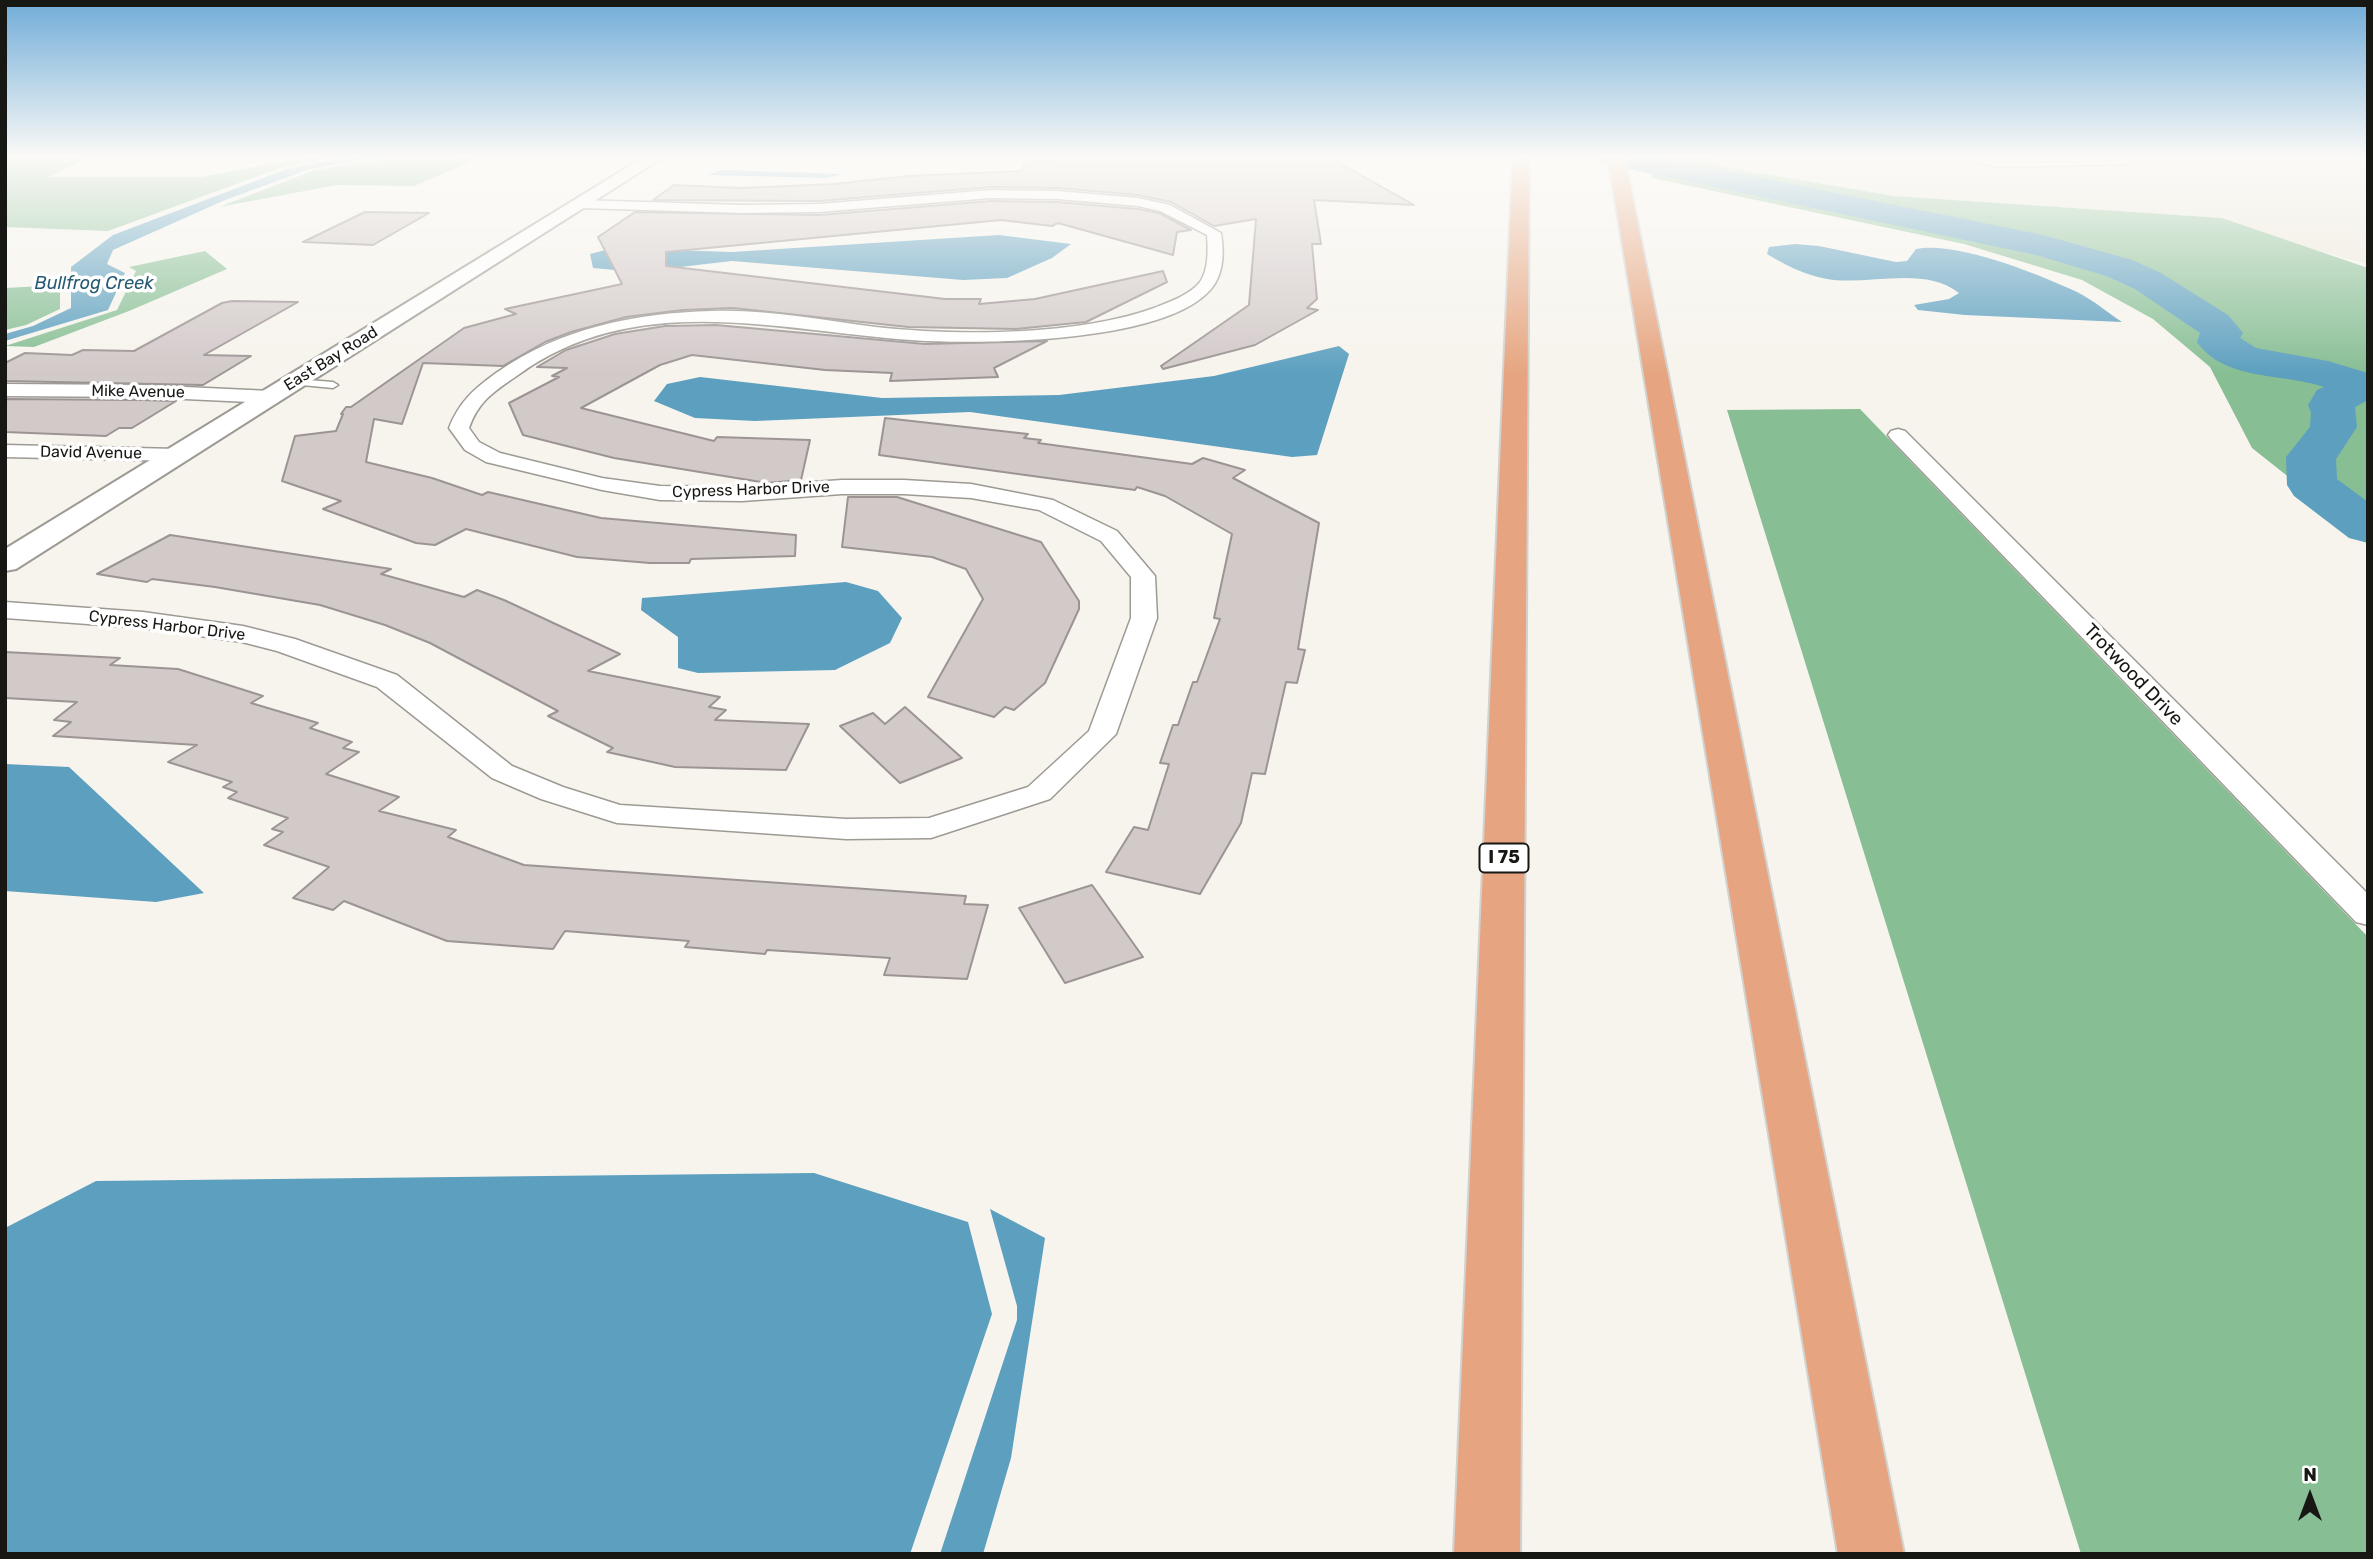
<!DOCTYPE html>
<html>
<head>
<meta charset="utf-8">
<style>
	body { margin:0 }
	#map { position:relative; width:2373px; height:1559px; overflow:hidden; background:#f7f4ed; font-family:Rubik,sans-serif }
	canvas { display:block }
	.frame { position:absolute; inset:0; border:7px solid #171714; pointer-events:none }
	.north { position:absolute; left:2275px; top:1461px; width:70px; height:70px; -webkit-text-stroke:5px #fff; paint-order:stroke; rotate:0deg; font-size:19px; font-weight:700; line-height:28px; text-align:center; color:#171714 }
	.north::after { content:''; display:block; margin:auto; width:24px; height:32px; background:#171714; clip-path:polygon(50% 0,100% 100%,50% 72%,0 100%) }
</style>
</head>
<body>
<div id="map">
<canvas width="2373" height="1559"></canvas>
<div class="frame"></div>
<div class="north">N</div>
</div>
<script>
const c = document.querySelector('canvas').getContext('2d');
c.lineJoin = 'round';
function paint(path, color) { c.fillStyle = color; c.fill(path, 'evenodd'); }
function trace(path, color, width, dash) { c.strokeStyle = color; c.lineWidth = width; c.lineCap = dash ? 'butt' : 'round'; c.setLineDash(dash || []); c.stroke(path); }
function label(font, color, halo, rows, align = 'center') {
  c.font = font + ' Rubik,sans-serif'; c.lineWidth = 7; c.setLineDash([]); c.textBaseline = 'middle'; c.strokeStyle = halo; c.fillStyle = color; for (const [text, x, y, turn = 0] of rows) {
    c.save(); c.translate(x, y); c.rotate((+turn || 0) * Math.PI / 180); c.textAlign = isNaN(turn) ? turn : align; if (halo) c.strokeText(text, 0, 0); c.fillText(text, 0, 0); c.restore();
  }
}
const built = new Path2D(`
	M1710,156h658v108l-80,-21 -66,-25 -328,-22 -170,-29 -9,-3z`);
const forest = new Path2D(`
	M5,156h88l-45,21h154l108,-21h33l-63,12 -172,63 -103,-4z
	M485,156l-71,30 -77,-1 -118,22 96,-37 51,-9z
	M1651,156h59l5,8 9,3 170,29 328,22 146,50v263l-39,-22 -77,-61 -42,-81 -57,-48 -71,-39 -118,-36 -312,-66z
	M205,251l22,18 -98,42 -95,36 -29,-1 112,-36 19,-39 -7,-4z
	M60,282v27l-34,16 -21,5v-42l37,-2z
	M1860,409l508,528v617h-287l-354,-1144z`);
const water = new Path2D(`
	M353,156h114l-101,3 -56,10 -85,31 -112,50 -6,14 18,9 -17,37 -103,31v-7l28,-8 38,-18v-41l42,-32 174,-66z
	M722,170l121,4 -17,4 -118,-3z
	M999,235l72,9 -19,14 -45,20 -44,2 -231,-19 -95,11 -44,-4 -3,-14 23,-6 119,4z
	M1795,244l24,2 77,16 11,-1 9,-12c41,-8 122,25 161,43 16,8 30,20 45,30l-157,-7 -47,-5 -4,-5 35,-6 10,-6c-35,-28 -91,-7 -132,-14 -22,-4 -42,-14 -60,-25l2,-7z
	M1339,346l10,8 -32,101 -25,2 -322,-45 -215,9 -60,-3 -41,-17 13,-17 33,-7 182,21 177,-3 155,-19z
	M846,582l32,9 24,27 -12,25 -55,27 -137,3 -20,-5v-31l-37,-27 1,-12z
	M5,764l64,3 135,126 -48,9 -151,-11z
	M814,1173l154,49 24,92 -82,240h-905v-326l91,-47z
	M990,1209l55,29 -34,220 -28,96h-43l77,-234v-14z`);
const river = new Path2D(`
	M1595,156h58l390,79 89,25 29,13 67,42 15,18 -3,5 16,10 72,13 40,12v27l-13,7 2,20 -21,32 1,20 31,23v41l-19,-5 -55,-42 -7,-11 -1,-28 24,-30 1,-14 -3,-8 9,-15 7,-3c-41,-14 -100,-6 -127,-45l3,-9 -65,-44 -29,-13 -70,-21 -426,-90 -10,-3z`);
const building = new Path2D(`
	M1058,156h269l87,49 -100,-5 7,44h-9l5,55 -10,9 11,2 -63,35 -92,24 -2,-3 88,-61 7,-86 -42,7 -43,-24 -33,-7 -80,-7 -67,-1 -172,14 -166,-1 21,-15 67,3 93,-4 75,-8 111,-5 8,-10 26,1z
	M991,201l67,1 80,7 21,4 32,17 -14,2 -4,23 -115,-32 -6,3 -51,-6 -335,32v14l279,33h36l-2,5 56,-5 128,-28 4,11 -81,40 -70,7 -108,-2 -175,-19 -50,2 -57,7 -55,15 -26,10 -42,24 -80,-3 -21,61 -28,-5 -8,43 66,16 50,17 6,-3 113,26 195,17 -1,21 -104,3 -2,4h-39l-73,-6 -111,-28 -31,16 -19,-2 -93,-34 18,-8 -59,-20 13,-45 41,-5 7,-17h-2l5,-7h5l113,-79 52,-14 -11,-5 117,-25 -24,-47 37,-25 184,3z
	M365,212l64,1 -56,32 -70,-3z
	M232,301l66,1 -94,53 47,1 -48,29 -198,-4v-18l20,-10 47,2 11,-5 51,1 88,-48z
	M716,325l209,19 122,-3 -53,27 4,9 -108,4 2,-8 -67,-3 -133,-15 -32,10 -79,43 133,33 3,-4 93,3 -9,40 -34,3 -153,-25 -91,-23 -14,-32 50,-26 -7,-1 15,-8 -30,-1 29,-17 49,-16 50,-8z
	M5,399l137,1 34,1 -44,27h-13l-13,8 -101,-4z
	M885,418l143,16 -4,4 17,2 -3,3 154,21 11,-6 42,12 -12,8 86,45 -21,126 7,1 -8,33 -11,-1 -21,92 -13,-1 -11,50 -41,71 -94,-22 28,-45 14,3 21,-66 -9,-1 13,-38h5l15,-43h4l23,-63 -6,-1 18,-84 -67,-38 -28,-9 -2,3 -256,-35z
	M848,497h49l144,45 38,59v8l-34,74 -31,27 -9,-3 -11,10 -66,-20 55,-98 -17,-30 -34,-12 -90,-10z
	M170,535l221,34 -10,5 83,23 13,-7 27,10 116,54 -32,17 132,26 -11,10 17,3 -11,10 94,4 -23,46 -111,-3 -68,-15 6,-4 -65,-32 10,-5 -128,-68 -45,-18 -65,-20 -105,-18 -63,-8 -5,3 -50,-8z
	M5,652l115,6 -10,7 68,4 85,27 -12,7 67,20 -8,5 42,14 -9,6 16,4 -33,22 73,23 -20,14 77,19 -8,7 76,28 442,31 -2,8 24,1 -21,74 -83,-4 6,-17 -123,-8 -2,4 -80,-7 4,-6 -124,-10 -12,18 -106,-8 -103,-40 -11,9 -40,-12 36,-31 -65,-22 19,-13 -11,-3 16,-11 -60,-20 9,-6 -14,-5 9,-5 -64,-20 29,-17 -144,-9 18,-14 -17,-2 23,-18 -72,-4z
	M905,707l57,51 -62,25 -60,-57 33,-13 12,11z
	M1092,885l51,72 -78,26 -46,-75z`);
const service = new Path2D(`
	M1954,156l45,7 118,-1 -6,-6h7l9,8 -128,3z
	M295,379l38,3 5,3 -5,3 -42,-4 -1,-2z`);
const minor = new Path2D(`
	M991,190l67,1 80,7 32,7 51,28c3,18 3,41 -10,56 -45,53 -220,55 -286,52 -136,-7 -285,-55 -407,34 -23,16 -39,25 -49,53l10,14 21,11 102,25 58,8 82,1 100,-7h62l67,4 82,16 64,31 38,45 2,42 -41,116 -66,65 -119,39 -85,1 -229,-16 -76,-24 -49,-21 -115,-91 -100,-36 -35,-9 -99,-14 -138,-10v-16l138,10 100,14 52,13 102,36 115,91 51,21 57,18 226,14 83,-1 99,-31 61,-56 42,-113v-41l-30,-36 -62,-31 -68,-12 -67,-4h-62l-100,7 -82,-1 -58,-10 -116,-28 -21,-12 -16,-22c10,-26 25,-39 47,-55 64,-45 139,-60 216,-62 55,-2 109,9 164,16 82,9 200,9 278,-19 15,-6 36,-13 46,-26 9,-13 8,-33 7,-47l-47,-24 -22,-5 -80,-7 -67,-1 -172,14 -77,1 -162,-5 -7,-4 7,-4 162,5 77,-1z
	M5,384l137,1 129,6 10,6 -10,6 -129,-6 -137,-1z
	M1898,429l7,2 463,463v31l-12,-3 -465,-483 -3,-4 3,-4z
	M5,445l173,4 7,2 3,4 -3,4 -7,2 -173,-4z`);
const tertiary = new Path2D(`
	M646,156h19l-649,413 -11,2v-22z`);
const motorway = new Path2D(`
	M1513,156h16l-9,1398h-66z
	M1608,156h16l280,1398h-66z`);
const farStreetnames = [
	["East Bay Road",331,359,-32],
	["Mike Avenue",138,392,1],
	["David Avenue",91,453,1],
	["Cypress Harbor Drive",751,490,-2],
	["Cypress Harbor Drive",167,626,7]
];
const farWaternames = [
	["Bullfrog Creek",94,284]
];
const shields = [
	[1504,858,49]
];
const shieldNames = [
	["I 75",1504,858]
];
const streetNames = [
	["Trotwood Drive",2133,675,46]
];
paint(built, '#ece7d9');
paint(forest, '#87be94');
paint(water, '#5c9fbf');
paint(river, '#5c9fbf');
paint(building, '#d2c9c9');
trace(building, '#9c9494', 2);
trace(service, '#9d9a94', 3);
trace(minor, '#9d9a94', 3);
trace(tertiary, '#9d9a94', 4);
trace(motorway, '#d1d1d0', 4);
paint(service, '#fff');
paint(minor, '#fff');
paint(tertiary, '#fff');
paint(motorway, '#e6a580');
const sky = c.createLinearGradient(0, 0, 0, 374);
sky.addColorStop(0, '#70acd8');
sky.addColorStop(0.42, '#fbfaf7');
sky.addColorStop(1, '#fbfaf700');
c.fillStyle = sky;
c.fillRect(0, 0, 2373, 374);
label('16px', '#171714', '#fff', farStreetnames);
label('italic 18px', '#265b72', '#fff', farWaternames);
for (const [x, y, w] of shields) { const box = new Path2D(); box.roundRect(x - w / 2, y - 14.5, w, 29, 5); c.fillStyle = '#fff'; c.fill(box); trace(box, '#171714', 2); }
label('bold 18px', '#171714', null, shieldNames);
label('19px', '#171714', '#fff', streetNames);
</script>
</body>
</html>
